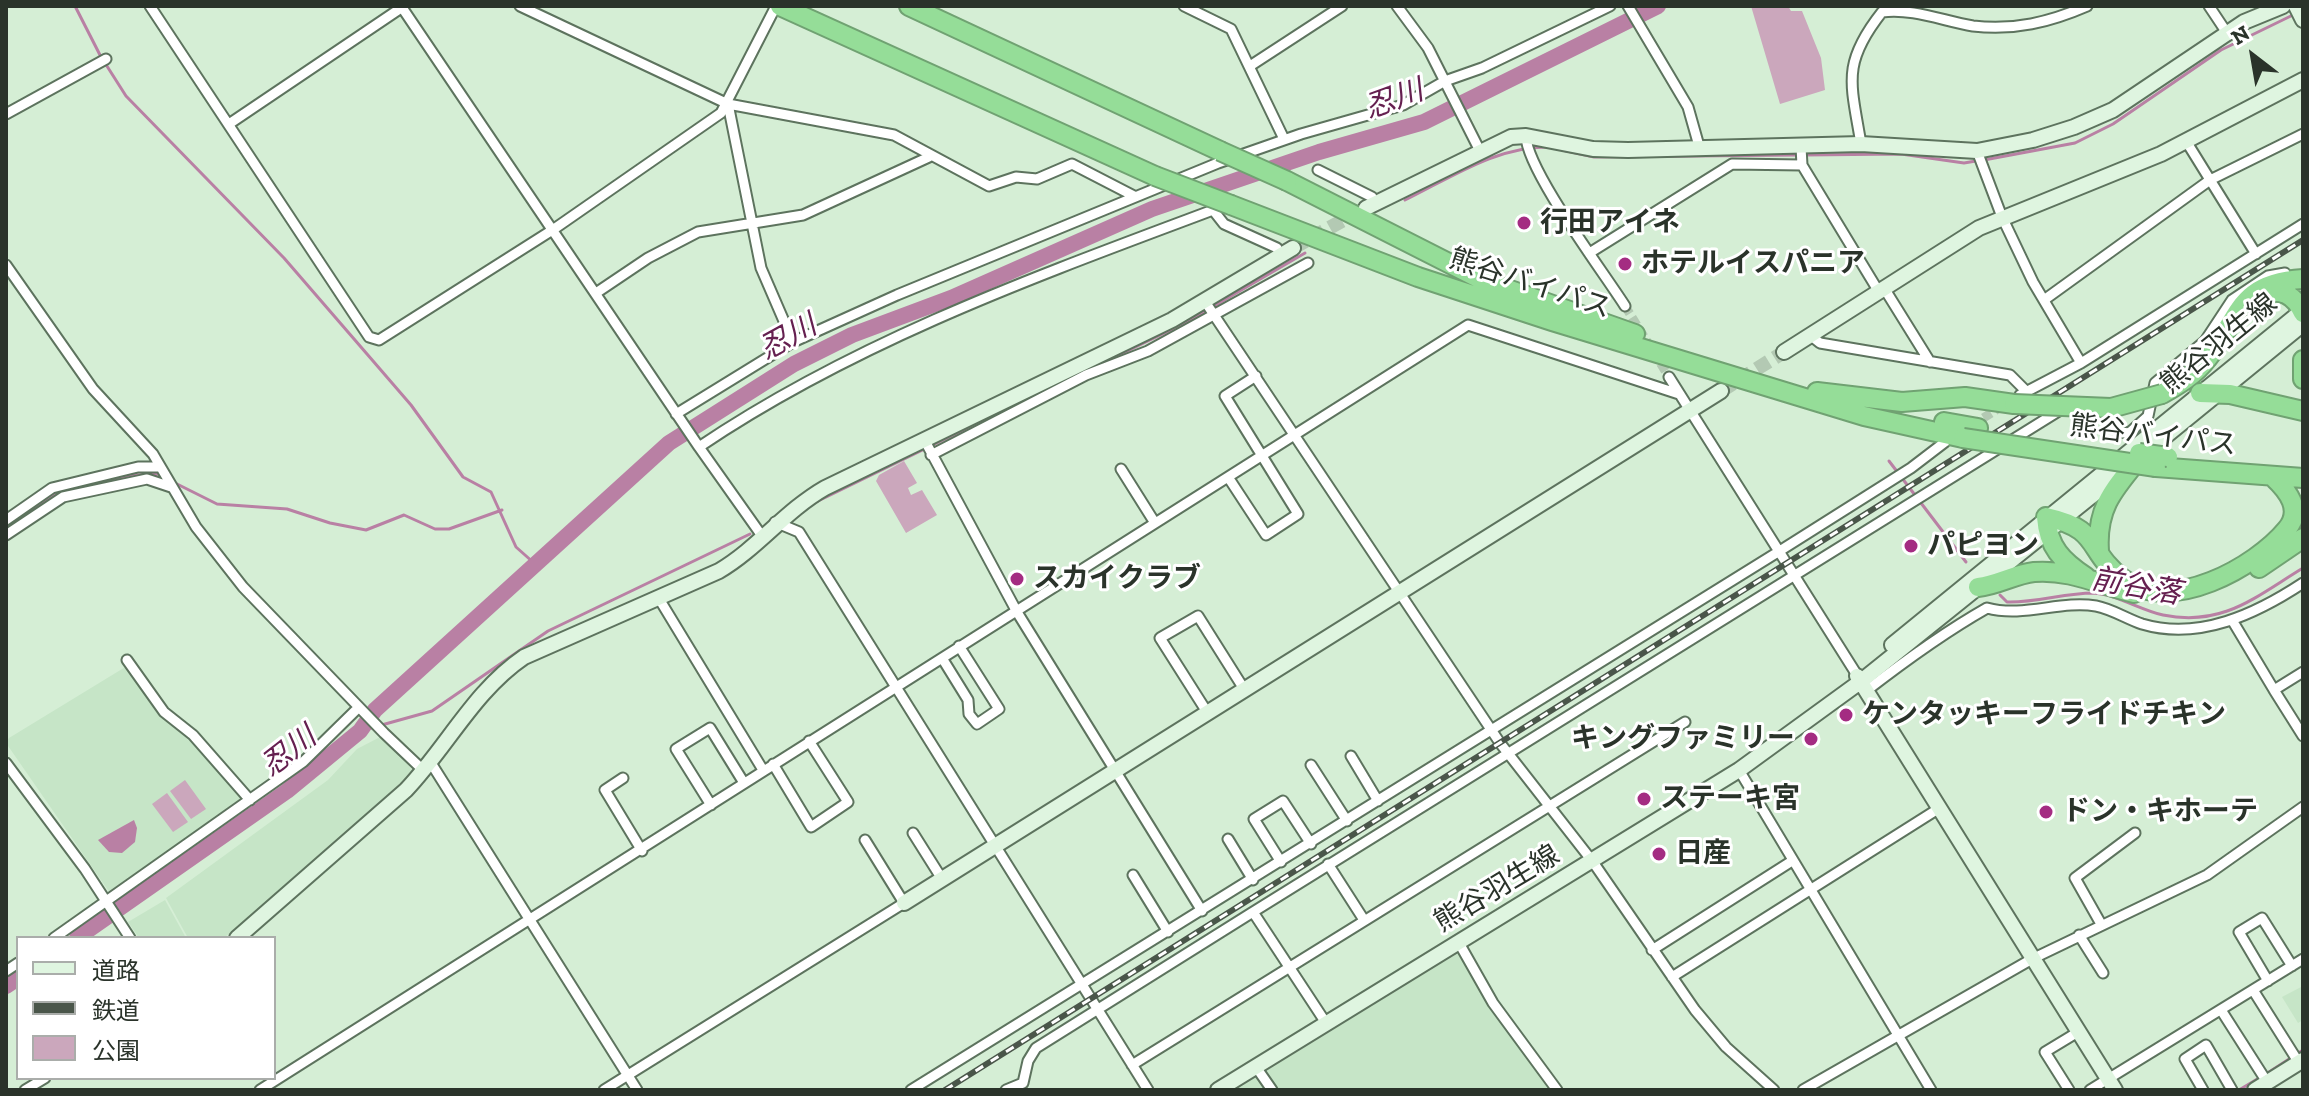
<!DOCTYPE html>
<html>
<head>
<meta charset="utf-8">
<style>
	body { margin:0 }
	#map { position:relative; width:2309px; height:1096px; overflow:hidden; background:#d5eed5; font-family:"Zilla Slab","Noto Sans JP",serif }
	canvas { display:block }
	.frame { position:absolute; inset:0; border:8px solid #2a332a; pointer-events:none }
	.legend { position:absolute; left:16px; top:936px; width:260px; height:144px; box-sizing:border-box; background:#fff; border:2px solid #aaadaa; margin:0; padding:10px 14px; list-style:none; font-size:24px; color:#2a332a }
	.legend li { display:flex; align-items:center; gap:16px; height:40px }
	.legend b { width:40px; border:2px solid #aaadaa }
	.north { position:absolute; left:2213px; top:16px; width:80px; height:80px; -webkit-text-stroke:6px #fff; paint-order:stroke; rotate:329deg; font-size:22px; font-weight:700; line-height:32px; text-align:center; color:#2a332a }
	.north::after { content:''; display:block; margin:auto; width:28px; height:36px; background:#2a332a; clip-path:polygon(50% 0,100% 100%,50% 72%,0 100%) }
</style>
</head>
<body>
<div id="map">
<canvas width="2309" height="1096"></canvas>
<div class="frame"></div>
<ul class="legend">
<li><b style="height:10px;background:#dff5e0"></b>道路</li>
<li><b style="height:10px;background:#4a564a"></b>鉄道</li>
<li><b style="height:22px;background:#cba7bc"></b>公園</li>
</ul>
<div class="north">N</div>
</div>
<script>
const c = document.querySelector('canvas').getContext('2d');
c.lineJoin = 'round';
function paint(path, color) { c.fillStyle = color; c.fill(path, 'evenodd'); }
function trace(path, color, width, dash) { c.strokeStyle = color; c.lineWidth = width; c.lineCap = dash ? 'butt' : 'round'; c.setLineDash(dash || []); c.stroke(path); }
function label(font, color, halo, rows, align = 'center') {
  c.font = font + ' "Zilla Slab","Noto Sans JP",serif'; c.lineWidth = 6; c.setLineDash([]); c.textBaseline = 'middle'; c.strokeStyle = halo; c.fillStyle = color; for (const [text, x, y, turn = 0] of rows) {
    c.save(); c.translate(x, y); c.rotate((+turn || 0) * Math.PI / 180); c.textAlign = isNaN(turn) ? turn : align; if (halo) c.strokeText(text, 0, 0); c.fillText(text, 0, 0); c.restore();
  }
}
const built = new Path2D(`
	M127,666l29,41 26,27 9,4 53,61 -134,94 -104,-150 3,-5z
	M382,736l32,36 -190,166h-36l-22,-40 162,-118 29,-31z
	M165,900l21,38h-47l-11,-16z
	M1460,952l32,56 60,82h-318z
	M2301,987l2,33 -5,3 -16,-26z`);
const green = new Path2D(`
	M1751,6h37l3,5h11l19,47 4,32 -45,14z
	M904,461l13,22 -9,5 3,7 11,-5 15,25 -31,18 -30,-52 3,-6z
	M185,780l21,29 -15,10 -21,-28z
	M167,793l21,29 -15,10 -21,-28z`);
const water = new Path2D(`
	M134,820l3,8 -2,14 -13,11 -13,-1 -11,-12z`);
const stream = new Path2D(`
	M75,6l26,51
	M105,63l21,33 158,162 83,96 44,51 52,72 28,15 25,55 18,16
	M1562,150l32,7 203,-2
	M1805,155l96,-1 63,9 12,-2
	M1984,160l91,-17 38,-19 108,-74 74,-36
	M1405,200c45,-22 94,-55 145,-53
	M1088,370l95,-46 122,-71
	M1889,461l77,101
	M175,483l42,21 70,5 43,14 36,7 38,-15 31,14h14l53,-19
	M818,501l248,-121
	M6,527l48,-33 82,-19 26,-1
	M2000,595l7,7c29,1 57,-9 86,-9 23,1 47,17 70,22 60,12 92,-18 140,-47
	M360,731l72,-20 116,-80 202,-97
	M2266,1074l37,-24
	M2239,1090l20,-12`);
const river = new Path2D(`
	M77,938l210,-147 73,-60 15,-21 294,-267 125,-79 58,-29 99,-37 201,-89 167,-57 105,-30 234,-116
	M6,986l12,-8`);
const streetTunnel = new Path2D(`
	M1625,306l44,71
	M1972,425l32,-20`);
const secondaryTunnel = new Path2D(`
	M1293,248l65,-36
	M1721,391l63,-39`);
const street = new Path2D(`
	M150,6l219,331 10,3 175,-111 167,-116 55,-107
	M401,6l298,441
	M520,6l208,98 166,31 95,51 27,-9 21,2 35,-15 62,32
	M1184,6l47,23 53,110
	M1397,6l31,42 52,103
	M1628,6l60,101 11,39
	M2209,6l18,27
	M1250,66l92,-60
	M728,104l33,164 32,74
	M6,114l100,-55
	M229,124l175,-118
	M1526,136c0,33 78,137 99,170
	M2186,141l70,113
	M1861,144c-10,-61 -20,-80 21,-132 31,-4 61,9 91,14 41,5 77,-4 114,-20
	M1977,151l25,66 31,65 48,81
	M1802,165l77,127
	M1318,170l54,27 3,6
	M1591,252l141,-88 70,1 -1,-18
	M6,265l87,124 60,65 43,73 47,60 141,146 40,38
	M1884,288l46,74
	M596,293l52,-35 50,-26 105,-17 126,-58
	M1204,300l296,443 93,119 102,148 31,37 48,43
	M2044,300l166,-120 93,-46
	M1810,335l10,8 190,32 17,17
	M1669,377l188,298
	M2020,395l61,-32 222,-139
	M2102,409l19,23 8,1 19,-17 7,-33 50,-42 27,-41 36,-24 17,-3
	M676,414l117,-72 104,-47 321,-132 83,-29 102,-29 42,-24 37,-13 128,-62
	M925,441l92,171 185,299
	M931,455l155,-80 62,-24 160,-88
	M1121,469l34,54
	M1228,477l38,58 32,-21 -73,-118 31,-20
	M6,520l46,-32 86,-21h22
	M775,522l24,10 349,558
	M6,535l57,-38 84,-18 24,8
	M762,536l-63,-89c157,-106 338,-171 514,-237l11,14 53,24 3,8
	M658,597l105,173
	M2232,620l42,70
	M942,658l26,42 1,14 8,10 22,-15 -40,-63
	M127,660l37,52 29,23 57,65
	M2303,672l-29,18 29,46
	M1866,691c40,-31 77,-58 121,-83 37,10 73,-8 109,-2 16,3 31,13 46,18 57,17 114,-10 161,-41
	M1207,712l-47,-74 38,-22 46,73
	M1351,756l27,45
	M6,763l79,106 45,69
	M431,763l206,327
	M773,764l38,63 37,-25 -39,-61
	M1311,765l36,56
	M1739,770l192,320
	M623,778l-18,12 37,61
	M711,805l-35,-56 34,-21 34,55
	M913,833l29,46
	M1228,839l25,41
	M1281,862l-27,-43 29,-18 28,43
	M1328,864l36,56
	M1133,875l35,57
	M1253,912l809,-503
	M2101,924l-26,-46 60,-45
	M2079,935l24,38
	M54,938l249,-176 56,-55
	M1459,943l34,60 64,87
	M1652,950l140,-89
	M6,971l12,-8
	M1672,977l266,-168
	M2268,981l-29,-49 23,-14 30,48
	M2253,990l46,73
	M2221,1010l46,72
	M1132,1065l553,-343
	M1256,1067l16,23
	M1023,1083l5,-22 8,-13 217,-136 73,111
	M25,1090l20,-12
	M260,1090l1208,-765 211,69
	M604,1090l300,-187 -39,-63
	M911,1090l867,-538 133,-84 34,-26
	M1006,1090l17,-7
	M1803,1090l229,-131 175,-84 96,-68
	M2069,1090l-24,-38 33,-20
	M2090,1090l213,-131
	M2203,1090l-18,-31 21,-14 26,45`);
const secondary = new Path2D(`
	M2296,6l7,14
	M1366,208l145,-71 15,-1 67,13 35,1 233,-6 116,7 56,-11 41,-13 39,-17 131,-88 39,-16
	M1784,352l195,-124 182,-74 142,-74
	M2140,457l163,-133
	M1892,645l411,-335
	M1857,676l258,414
	M904,903l817,-512
	M237,938l169,-148c41,-43 68,-99 118,-133l195,-86c39,-23 66,-60 106,-83l347,-168 121,-72
	M1218,1090l521,-320 121,-88 264,-212
	M2255,1090l48,-30`);
const highway = new Path2D(`
	M780,6l375,170
	M909,6l311,145
	M1287,181l195,99 153,54
	M1231,205l187,72 134,44 312,95 99,22
	M2261,294c20,-6 33,0 42,19
	M2303,360v19
	M1817,392l85,10 63,-5 49,7
	M2200,393l30,1 73,17
	M2162,394c16,-9 33,-19 45,-35 34,-42 29,-76 96,-80
	M1944,422l34,6
	M2156,467l147,11
	M2099,551c-3,-45 16,-63 43,-96
	M2259,568l44,-30
	M2086,577c-24,-16 -38,-30 -40,-60 56,12 39,33 77,62 47,36 133,-12 164,-50 16,-19 1,-38 -14,-52
	M1978,587c20,-2 37,-13 56,-15 36,-3 66,13 100,21`);
const rail = new Path2D(`
	M945,1090l1358,-850`);
const highwayBridge = new Path2D(`
	M1220,151l67,30
	M1155,176l76,29
	M2014,404l97,4 51,-14
	M1963,438l193,29
	M2139,453l29,4`);
const markers = [
	[1524,223,8,"#a42c82"],
	[1625,264,8,"#a42c82"],
	[1911,546,8,"#a42c82"],
	[1017,579,8,"#a42c82"],
	[1846,715,8,"#a42c82"],
	[1811,739,8,"#a42c82"],
	[1644,799,8,"#a42c82"],
	[2046,812,8,"#a42c82"],
	[1659,854,8,"#a42c82"]
];
const poiNames = [
	["行田アイネ",1540,223],
	["ホテルイスパニア",1641,264],
	["パピヨン",1927,546],
	["スカイクラブ",1033,579],
	["ケンタッキーフライドチキン",1862,715],
	["キングファミリー",1795,739,"right"],
	["ステーキ宮",1660,799],
	["ドン・キホーテ",2062,812],
	["日産",1675,854]
];
const streetNames = [
	["熊谷バイパス",1530,284,18],
	["熊谷羽生線",2219,344,-39],
	["熊谷バイパス",2153,436,7],
	["熊谷羽生線",1497,889,-31]
];
const waterNames = [
	["忍川",1394,100,-20],
	["忍川",788,338,-29],
	["前谷落",2136,587,10],
	["忍川",289,752,-38]
];
paint(built, '#c6e5c7');
paint(green, '#cba7bc');
paint(water, '#b980a4');
trace(stream, '#b980a4', 3);
trace(river, '#b980a4', 16);
trace(streetTunnel, '#b3c9b3', 9, [9, 4.5]);
trace(secondaryTunnel, '#b3c9b3', 14, [14, 7]);
trace(street, '#5d735e', 13);
trace(secondary, '#5d735e', 18);
trace(highway, '#70a272', 22);
trace(street, '#fff', 9);
trace(secondary, '#dff5e0', 14);
trace(highway, '#95dd98', 18);
trace(rail, '#4a564a', 6);
trace(rail, '#fff', 3, [9]);
trace(highwayBridge, '#70a272', 22, []);
trace(highwayBridge, '#95dd98', 18);
for (const [x, y, r, color] of markers) { const dot = new Path2D(); dot.arc(x, y, r, 0, 2 * Math.PI); c.fillStyle = color; c.fill(dot); trace(dot, '#fff', 3); }
label('bold 28px', '#2a332a', '#fff', poiNames, 'left');
label('28px', '#2a332a', '#fff', streetNames);
label('italic 30px', '#652050', '#fff', waterNames);
</script>
</body>
</html>
